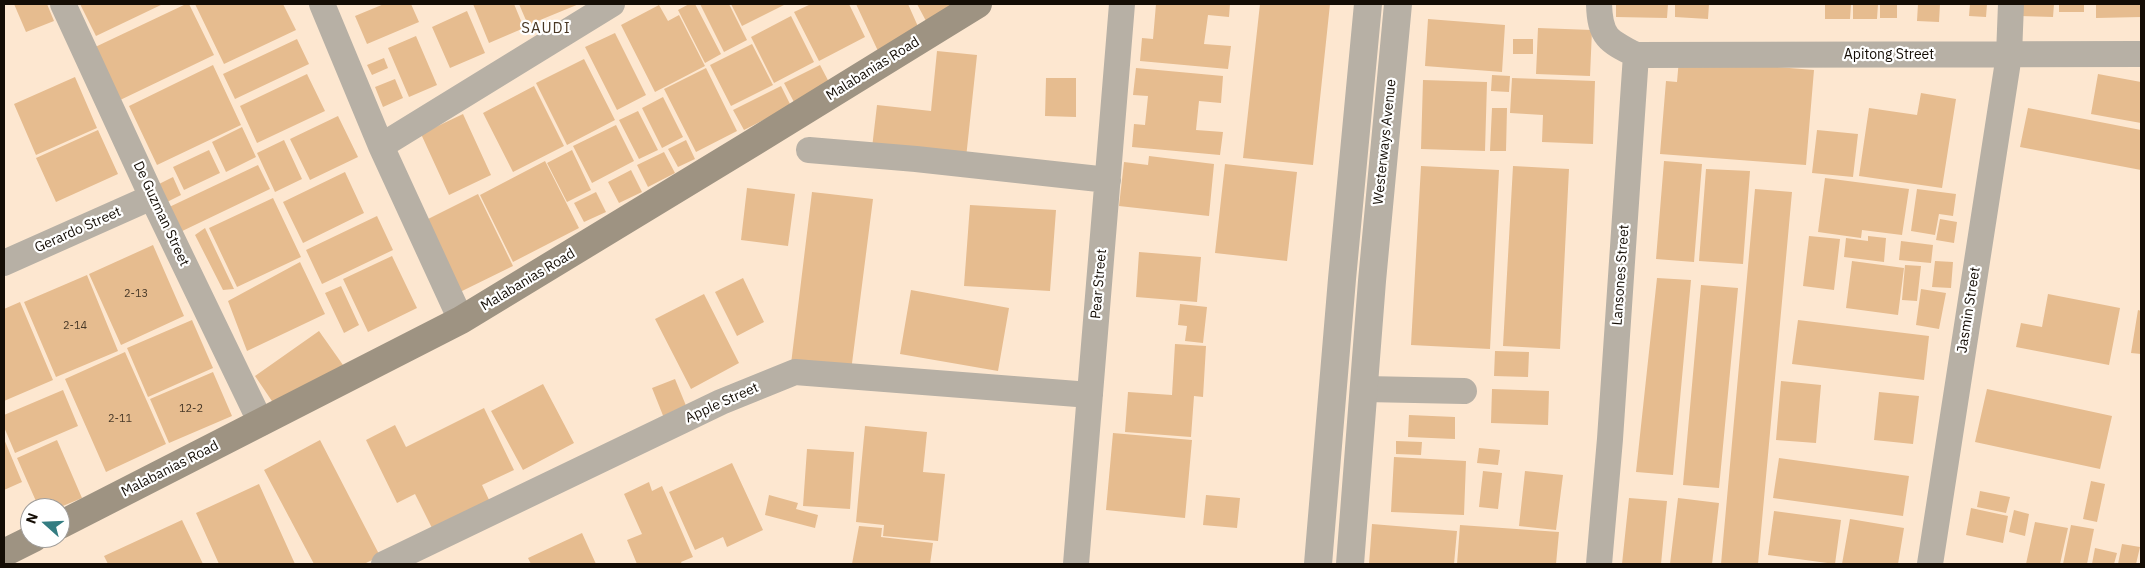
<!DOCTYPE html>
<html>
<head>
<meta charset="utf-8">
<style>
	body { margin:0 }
	#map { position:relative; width:2145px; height:568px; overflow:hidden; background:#fde7d0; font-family:"IBM Plex Sans",sans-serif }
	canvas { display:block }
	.frame { position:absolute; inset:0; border:5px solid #140d05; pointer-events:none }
	.north { position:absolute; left:20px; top:498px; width:50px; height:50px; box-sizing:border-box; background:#fff; border:1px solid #a19e9b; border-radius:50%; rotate:290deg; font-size:14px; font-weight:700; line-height:20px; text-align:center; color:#140d05 }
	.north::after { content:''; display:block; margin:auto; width:18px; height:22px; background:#347d82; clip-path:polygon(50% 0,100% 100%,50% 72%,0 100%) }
</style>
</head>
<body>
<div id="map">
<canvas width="2145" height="568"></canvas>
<div class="frame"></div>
<div class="north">N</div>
</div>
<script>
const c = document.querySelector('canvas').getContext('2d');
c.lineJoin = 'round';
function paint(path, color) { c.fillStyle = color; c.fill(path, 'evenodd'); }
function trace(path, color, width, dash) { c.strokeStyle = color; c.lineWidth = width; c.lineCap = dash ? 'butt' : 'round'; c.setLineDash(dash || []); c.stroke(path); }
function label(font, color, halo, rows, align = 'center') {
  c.font = font + ' "IBM Plex Sans",sans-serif'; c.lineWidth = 4.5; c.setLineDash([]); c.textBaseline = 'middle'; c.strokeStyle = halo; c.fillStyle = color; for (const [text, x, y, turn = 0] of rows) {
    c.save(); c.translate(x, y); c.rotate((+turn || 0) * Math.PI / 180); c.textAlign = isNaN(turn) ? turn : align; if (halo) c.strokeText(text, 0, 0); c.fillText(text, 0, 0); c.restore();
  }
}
const building = new Path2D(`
	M14,4h33l7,17 -28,11z
	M80,4h83l-67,32z
	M186,4h3l25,51 -98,47 -25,-53z
	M195,4h88l13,26 -72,34z
	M384,4h27l8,18 -52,22 -12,-28z
	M473,4h41l10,24 -35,15z
	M519,4h60l-51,21z
	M689,4h6l26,50 -16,9 -27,-53z
	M700,4h29l18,36 -23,12z
	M731,4h55l-44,22z
	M811,4h38l16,33 -46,24 -25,-49z
	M856,4h52l12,27 -42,20z
	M917,4h41l-32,17z
	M1156,4h74l-1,13 -21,-2 -4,29 27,2 -3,23 -88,-8 2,-23 11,1z
	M1260,4h70l-17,161 -70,-7z
	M1616,4h52l-1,14 -51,-1z
	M1675,4h34l-1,15 -33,-2z
	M1825,4h26l-1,15h-25z
	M1853,4h25l-1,15h-24z
	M1880,4h17v14h-17z
	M1918,4h22l-1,18 -22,-1z
	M1970,4h17l-1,13 -17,-1z
	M2020,4h34l-1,13 -33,-1z
	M2059,4h25v8h-25z
	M2096,4h45v13l-45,1z
	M659,5l9,16 11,-6 26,51 -50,26 -34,-67z
	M467,11l18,42 -35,15 -18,-41z
	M791,16l23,46 -40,21 -23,-46z
	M1428,19l77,6 -3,47 -77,-6z
	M1538,28l54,2 -2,46 -54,-2z
	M615,33l31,62 -29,15 -32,-63z
	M416,36l21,49 -28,12 -21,-49z
	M297,39l12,25 -74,35 -12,-25z
	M1513,39h20v15h-20z
	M752,44l21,41 -42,21 -21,-41z
	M937,51l40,4 -11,103 -94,-10 5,-43 54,6z
	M384,58l4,10 -16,7 -5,-10z
	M584,59l31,61 -48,25 -31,-62z
	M1679,59l135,11 -8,95 -146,-11 6,-73 11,1z
	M213,65l28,60 -84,40 -28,-59z
	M820,65l11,21 -36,18 -11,-21z
	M706,68l31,63 -41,21 -32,-63z
	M1136,68l87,8 -2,27 -22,-2 -3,29 27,2 -3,23 -88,-8 2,-23 11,1 3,-29 -15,-1z
	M307,74l18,37 -68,32 -17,-37z
	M2098,74l43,8v41l-50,-9z
	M1492,75l18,1 -1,16 -18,-1z
	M75,77l22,51 -61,27 -22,-51z
	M1046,78h30v39l-31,-1z
	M1512,78l83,3 -2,63 -51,-2 1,-27 -33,-2z
	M395,79l8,19 -20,9 -8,-20z
	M1423,80l64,2 -2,69 -64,-2z
	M534,86l30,60 -51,26 -30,-59z
	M781,86l10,20 -47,24 -11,-20z
	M1921,93l35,6 -14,89 -83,-12 10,-68 48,7z
	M663,97l20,40 -21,11 -20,-40z
	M1492,108h15l-1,43h-16z
	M2028,108l113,22v40l-121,-23z
	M638,111l20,39 -19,9 -20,-39z
	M463,114l28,61 -42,20 -28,-61z
	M338,116l20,41 -48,23 -20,-41z
	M616,125l18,36 -42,22 -19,-37z
	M242,127l14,30 -30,15 -14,-30z
	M98,130l20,44 -62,28 -20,-44z
	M1817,130l41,4 -5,43 -41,-4z
	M284,140l18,39 -27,13 -18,-39z
	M686,140l9,19 -17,8 -10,-18z
	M209,150l11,23 -36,17 -11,-23z
	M572,150l19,40 -24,12 -20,-39z
	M664,152l11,21 -27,14 -11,-22z
	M1149,156l65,8 -5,52 -90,-10 5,-44 24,3z
	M545,161l34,67 -66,34 -33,-67z
	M1664,161l38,3 -8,98 -38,-3z
	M1225,164l72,8 -10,89 -72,-8z
	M258,165l12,24 -94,45 -11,-25z
	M1421,166l78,4 -9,179 -79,-4z
	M1513,166l56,3 -9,180 -57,-3z
	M1706,169l44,2 -7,93 -44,-3z
	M631,170l11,22 -23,11 -11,-21z
	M345,172l19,41 -61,30 -20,-41z
	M173,177l8,18 -18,9 -8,-18z
	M1825,178l84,11 -7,46 -40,-5 -1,8 -43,-6z
	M747,188l48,6 -7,52 -47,-6z
	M1755,189l37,3 -34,372h-37z
	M1917,189l39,5 -3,22 -14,-2 -4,21 -24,-4z
	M596,192l10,20 -22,10 -10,-19z
	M812,192l61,7 -22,172 -60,-7z
	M478,194l35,72 -53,26 -34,-72z
	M273,198l28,59 -64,30 -28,-59z
	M970,205l86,5 -6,81 -86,-5z
	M377,216l16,34 -71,34 -16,-34z
	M1940,219l17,3 -3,21 -18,-3z
	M205,228l29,61 -11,1 -28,-55z
	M1809,236l31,3 -6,51 -31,-4z
	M1868,236l18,2 -2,24 -40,-5 2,-19 22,3z
	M1901,241l32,4 -2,18 -32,-3z
	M153,245l31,71 -63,29 -32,-71z
	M1139,252l62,5 -4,45 -61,-5z
	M392,256l25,52 -49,24 -25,-53z
	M1852,261l52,7 -6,47 -52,-7z
	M1935,261l18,1 -2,26 -19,-1z
	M300,262l25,52 -78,37 -19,-50z
	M1905,265l16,1 -4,35 -15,-1z
	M87,275l31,76 -62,26 -32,-75z
	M743,278l21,44 -27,14 -22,-44z
	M1657,278l34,2 -18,195 -37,-3z
	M1701,285l37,3 -19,200 -36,-3z
	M341,286l18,39 -15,8 -19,-40z
	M1921,289l25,4 -7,36 -23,-4z
	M911,290l98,18 -11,63 -98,-17z
	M704,294l35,69 -48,26 -36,-70z
	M2048,294l72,14 -11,57 -93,-18 5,-24 21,4z
	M20,302l33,78 -49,21v-92z
	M1180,304l27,3 -4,36 -18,-2 2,-15 -9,-1z
	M2138,310l3,1v43l-10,-1z
	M192,320l21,48 -65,29 -21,-49z
	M1798,320l131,16 -5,44 -132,-16z
	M319,331l24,34 -65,45 -23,-34z
	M1175,344l31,2 -3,51 -9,-1 -3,41 -66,-5 3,-40 44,3z
	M1495,351l34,1 -1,25 -34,-1z
	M125,352l41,92 -60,28 -41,-93z
	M213,372l19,44 -63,27 -19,-44z
	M675,379l12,29 -23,10 -12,-30z
	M1781,381l40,4 -5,58 -40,-3z
	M543,384l31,59 -51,27 -32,-59z
	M1492,389l57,2 -1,34 -57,-2z
	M1987,389l125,27 -12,53 -125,-27z
	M63,390l15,36 -63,27 -11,-26v-12z
	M1879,392l40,4 -6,48 -39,-4z
	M484,408l30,62 -32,15 8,17 -57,28 -18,-36 -18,9 -31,-63 29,-15 11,22z
	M1409,415l46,2v22l-47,-2z
	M865,426l62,6 -4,40 22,2 -7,67 -55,-5 1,-11 -28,-3z
	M1113,433l79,7 -7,78 -79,-8z
	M4,439l18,43 -18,8z
	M57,440l25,58 -24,10h-19l-22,-50z
	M320,440l60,116 -16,8h-50l-50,-94z
	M1396,441l26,1 -1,13 -25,-1z
	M1479,448l21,2 -2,15 -21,-2z
	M807,449l47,3 -4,57 -47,-3z
	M1394,457l72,4 -2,54 -73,-3z
	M1779,458l130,18 -6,40 -130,-18z
	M732,463l31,67 -36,17 -4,-10 -28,13 -26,-58z
	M1483,471l19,2 -4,36 -19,-2z
	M1525,471l38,4 -7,55 -37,-4z
	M2091,481l14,3 -8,38 -14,-3z
	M649,482l3,9 10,-5 31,71 -12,5 1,2h-45l-10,-24 15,-6 -18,-40z
	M259,484l36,80h-76l-23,-51z
	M1980,491l30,6 -4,16 -29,-6z
	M769,495l29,8 -2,6 22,6 -3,13 -50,-13z
	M1206,495l34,3 -3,30 -34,-3z
	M1629,498l38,3 -6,63h-39z
	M1678,498l41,5 -7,61h-42z
	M1971,508l37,8 -5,27 -37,-8z
	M2014,510l15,4 -4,22 -16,-4z
	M1774,511l67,9 -6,44 -67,-9z
	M1850,519l54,9 -6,36h-56z
	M182,520l21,44h-95l-4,-8z
	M2035,522l33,6 -8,36h-34z
	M1372,524l85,7 -3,33h-85z
	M1460,525l99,7 -3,32h-99z
	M2071,525l23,4 -7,35h-24z
	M859,526l23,2 -1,9 52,6 -3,21h-78z
	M582,533l14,31h-65l-3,-6z
	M2122,544l18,3 -4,17h-18z
	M2095,548l22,5 -3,11h-22z`);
const minor = new Path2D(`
	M63,4l89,193 109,226
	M322,4l59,142 80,174
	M1599,4c1,33 9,37 37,51l505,-1
	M381,146l231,-142
	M809,150l107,9 192,21
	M4,263l148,-66
	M1365,389l99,2
	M384,564l337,-162 74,-30 295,23
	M1076,564l46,-560
	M1599,564l11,-125 26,-384
	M1930,564l79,-509 2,-51`);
const tertiary = new Path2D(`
	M1318,564l24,-285 26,-275
	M1350,564l22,-283 26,-277`);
const secondary = new Path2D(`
	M60,525l401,-205 293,-178 224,-138
	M4,553l30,-15`);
const numberNames = [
	["2-13",136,294],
	["2-14",75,326],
	["12-2",191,409],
	["2-11",120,419]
];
const streetNames = [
	["Apitong Street",1889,55],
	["Malabanias Road",873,69,-32],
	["Westerways Avenue",1385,142,-84],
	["De Guzman Street",161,214,65],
	["Gerardo Street",78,230,-24],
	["Lansones Street",1621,275,-86],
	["Malabanias Road",528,280,-31],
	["Pear Street",1099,284,-85],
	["Jasmin Street",1969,310,-81],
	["Apple Street",722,403,-24],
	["Malabanias Road",170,469,-27]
];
const neighbourhoodNames = [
	["SAUDI",546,29]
];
paint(building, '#e6bc8f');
trace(minor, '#b7b0a5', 26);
trace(tertiary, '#b7b0a5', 28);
trace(secondary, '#9e9382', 28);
label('11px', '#483928', null, numberNames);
label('14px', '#140d05', '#fff', streetNames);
c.letterSpacing = '1px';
label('15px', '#473522', '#fff', neighbourhoodNames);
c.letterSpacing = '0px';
</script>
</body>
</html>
